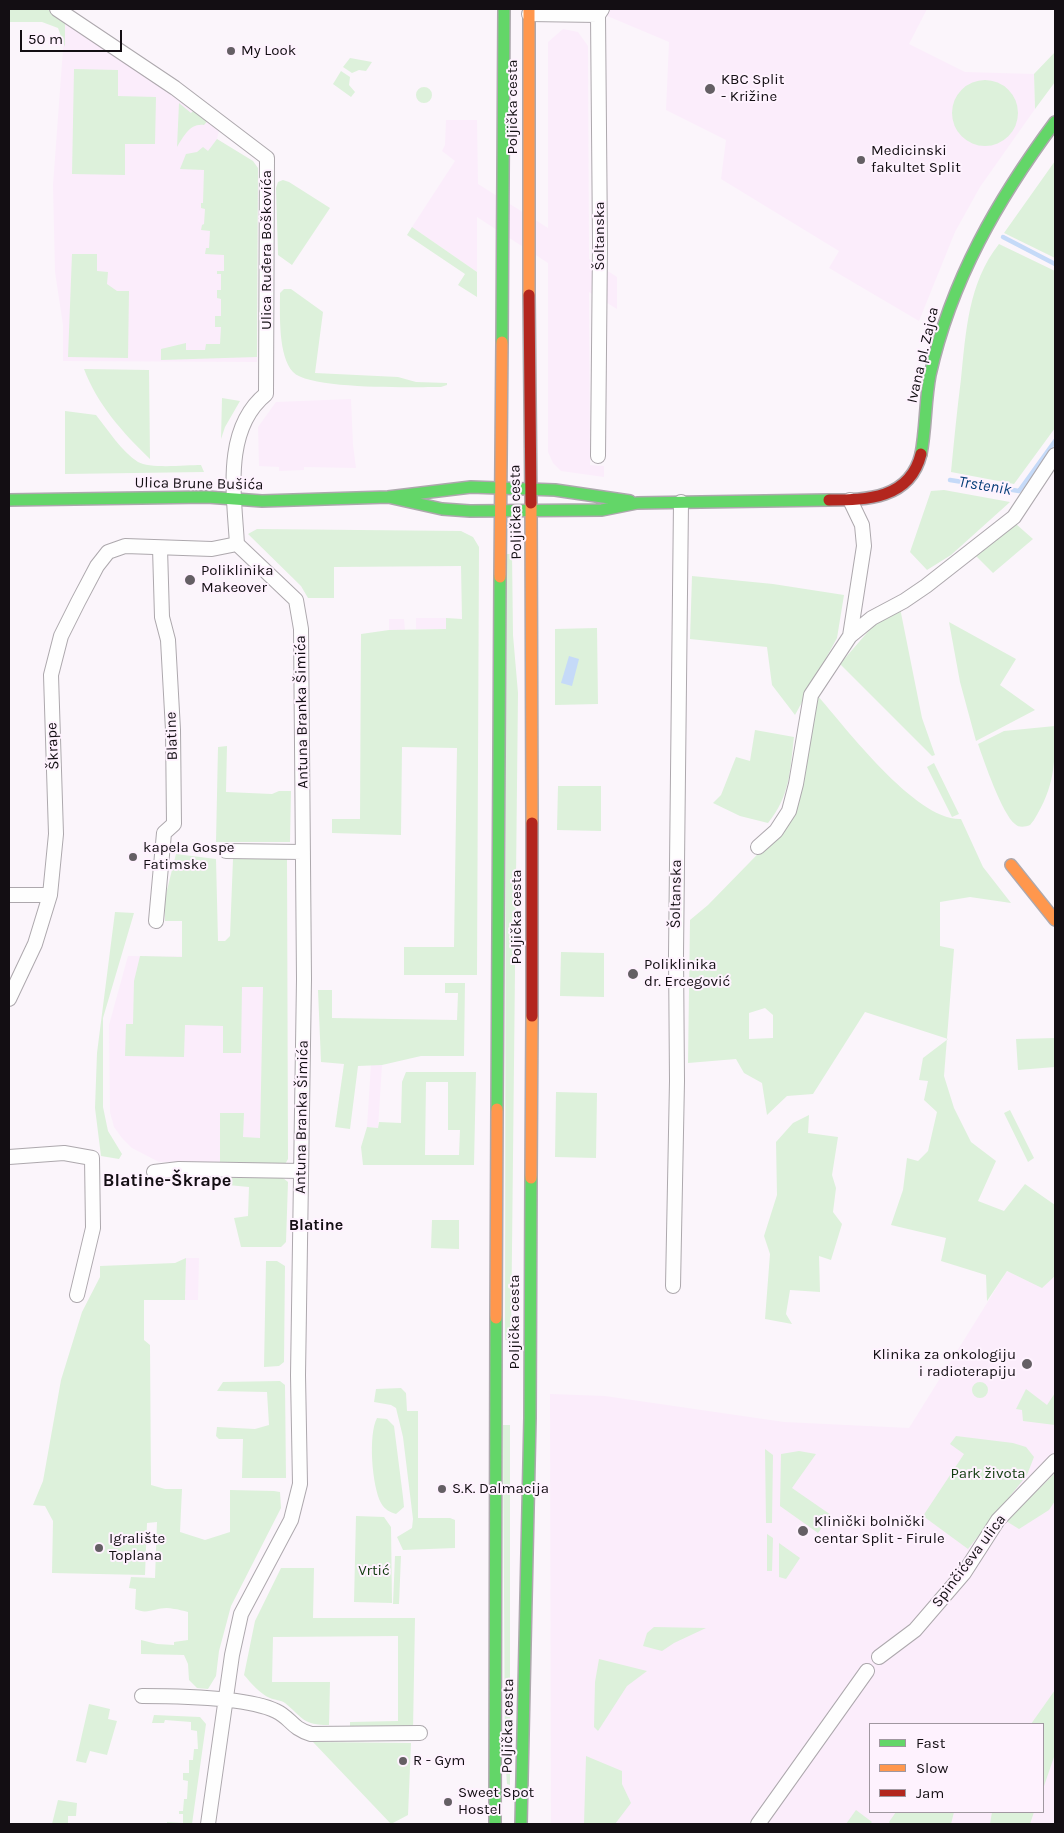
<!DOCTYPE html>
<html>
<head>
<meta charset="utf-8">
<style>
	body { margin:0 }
	#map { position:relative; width:1064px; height:1833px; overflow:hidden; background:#fbf5fb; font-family:Karla,sans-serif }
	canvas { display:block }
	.frame { position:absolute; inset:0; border:10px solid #130e13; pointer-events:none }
	.legend { position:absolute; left:869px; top:1723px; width:175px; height:90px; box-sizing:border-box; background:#fef2fe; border:1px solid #a097a0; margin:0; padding:6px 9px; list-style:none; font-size:15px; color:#130e13 }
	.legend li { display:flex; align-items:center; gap:10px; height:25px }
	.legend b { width:25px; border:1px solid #a097a0 }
	.scale { position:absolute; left:20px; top:30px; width:102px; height:22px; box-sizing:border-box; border:2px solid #130e13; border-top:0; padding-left:6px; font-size:15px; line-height:18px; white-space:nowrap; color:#130e13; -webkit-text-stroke:4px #fef2fe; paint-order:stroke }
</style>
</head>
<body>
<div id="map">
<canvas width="1064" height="1833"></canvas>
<div class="frame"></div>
<ul class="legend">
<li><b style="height:6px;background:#63d668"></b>Fast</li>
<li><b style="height:6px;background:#ff974d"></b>Slow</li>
<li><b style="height:6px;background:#b3261e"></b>Jam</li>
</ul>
<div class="scale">50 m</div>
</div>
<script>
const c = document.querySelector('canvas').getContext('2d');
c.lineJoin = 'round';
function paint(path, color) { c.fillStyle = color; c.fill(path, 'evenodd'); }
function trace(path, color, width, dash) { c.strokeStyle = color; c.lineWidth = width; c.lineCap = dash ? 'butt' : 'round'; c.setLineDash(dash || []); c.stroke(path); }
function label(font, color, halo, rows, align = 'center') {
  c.font = font + ' Karla,sans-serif'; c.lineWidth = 4; c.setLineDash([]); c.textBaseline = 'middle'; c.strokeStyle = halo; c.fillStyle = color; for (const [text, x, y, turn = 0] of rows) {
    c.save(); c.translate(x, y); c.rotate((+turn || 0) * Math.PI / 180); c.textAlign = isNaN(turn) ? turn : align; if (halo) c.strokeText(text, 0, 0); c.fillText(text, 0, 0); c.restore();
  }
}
const built = new Path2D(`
	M608,9h319l-18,35 56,28 69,2 1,35 -55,78 -25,45 -36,89 -90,-53 10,-17 -118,-72 5,-39 -60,-30 3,-68 -64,-27z
	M65,22l155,104 -3,13 36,22 5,7 -1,194 -194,-1v-36l-8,-53 -2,-87z
	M563,29l15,3 10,14 1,213 28,18v32l-28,-17 1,173 14,1v11l-43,-6 -8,-8 -5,-11v-189l-71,-46v55l-65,-45 43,-66 -13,-10 3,-6 1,-25h31l1,64 70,44v-186z
	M351,399l2,46 3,23 -52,-1v3l-25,1v-4l-20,-1 -1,-39 18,-25z
	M416,618h30v11h-30z
	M389,619h15l1,11h-16z
	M128,956l153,1 -1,205h-121l-27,-14 -10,-10 -8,-11 -4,-15 -1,-87z
	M371,1064l11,1 -4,63 -11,-1z
	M186,1258h13l-1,42h-13z
	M1007,1271l35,16 13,-11v548h-504l-1,-430 55,2 179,26 125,6zM870,1724h173v88h-173z`);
const green = new Path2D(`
	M9,9h38l18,13v25l-7,-19 -16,-6h-33z
	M1055,52v30l-20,27 -1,-35z
	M350,58l22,4 -6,9 -7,-1 -7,3 -9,-6z
	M74,69l44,1v26l38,1 -1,47h-30v31l-53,-1z
	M341,71l9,6 -1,8 6,7 -4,5 -18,-13z
	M952 113a33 33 0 1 1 66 0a33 33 0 1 1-66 0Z
	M416 95a8 8 0 1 1 16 0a8 8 0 1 1-16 0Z
	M179,103l12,10 3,-3 15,9 -5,6c-14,-2 -20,11 -27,22z
	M217,139l36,22 5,7 -1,189 -96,3v-11l25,-6v7h19l1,-6h14l1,-17h-6v-11h6v-17l-4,-1v-8h4v-16h-4v-3h7v-16l-19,-1 1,-6h3l1,-17 -9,-1 1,-5 2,-1 1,-15 -4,-1v-5h2l1,-33 -24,-1 6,-15 11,-2 6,-5 5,4z
	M1055,161v97l-51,-25z
	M283,180l6,2 41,26 -38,57 -14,-10 -2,-67 2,-6z
	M412,227l65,45v25l-19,-12 7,-11 -58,-39z
	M999,244l56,27v157l-41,56 -63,-12c3,-31 6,-62 10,-93 5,-47 7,-96 38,-135z
	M72,254h25v17l11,1 -1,12 10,7h12l-1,67 -60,-1z
	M284,289h7l32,23 -8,61 83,4 18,5 31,1v2l-6,2c-27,0 -131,3 -148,-15 -15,-16 -13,-58 -13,-79z
	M84,369l65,1 1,89c-27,-26 -53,-55 -66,-90z
	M222,398l18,3 -15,26 -4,12z
	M65,411l31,4c12,15 26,37 42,47 12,7 48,3 63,3l3,7 -139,2z
	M944,490l66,12 -59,53 -24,15 -17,-18 21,-61z
	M1016,524l17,15 -40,34 -18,-18z
	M257,529l204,2 12,6 6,10 -2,428h-73v-28h50l3,-199 -55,-1 -1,88 -69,-2v-14h28l1,-185 28,-4 57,-1v-11l16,1 -1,-53 -127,1v31h-26l-7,-12 -53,-52z
	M506,554h6l1,81 5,58 -7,648 -6,-1z
	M692,576l81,8 71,11 -7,43 -42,77 -23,-30 -5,-38 -77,-8z
	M900,608l22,110 13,37 -3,1 -92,-92 38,-44z
	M949,622l67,37 -16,26 35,25 -59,31 -16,-59z
	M597,628l1,76 -43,1v-76z
	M817,695c29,33 99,126 144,124l22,48 28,36 -41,-6 -30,5v44l14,3 -10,127 10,32 17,34 25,19 -18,40 26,10 21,-27 30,21v71l-13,12 -35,-17 -20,30 -1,-26 -45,-14 5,-23 -55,-13 12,-35 4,-32 11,3 10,-10 9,-39 -13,-12 4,-19 -9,-1 4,-22 25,-19 -83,-27 -52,82 -26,2 -20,19 -5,-32 -18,-10 -8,-14 -48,4 2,-143 18,-15 82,-84zM765,1008l8,7v23l-24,1v-26z
	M1055,726c0,38 0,60 -21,94l-4,5c-5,2 -11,3 -15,-1 -13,-10 -31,-63 -37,-80l26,-13z
	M755,730l39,7c-4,34 -4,59 -26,86l-28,-7 -27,-13 8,-8 15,-38 14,4z
	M227,746l-1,46 46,2 7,-3h12l-1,51h-74l2,-95z
	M934,763l25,51 -7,3 -25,-50z
	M558,786h43v45l-44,-1z
	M176,854l40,5 2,82h7l5,-5 3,-77 54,-1 1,301 -4,7h-64v-53h24l-1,24 17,1 3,-151h-21l-1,66h-18v-27l-38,-1 -1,32 -59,-1 1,-32h7l1,-43 6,-25 42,1v-36h-17l-1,-19z
	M115,912l19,1 -31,105v89l5,24 14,23 -3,5 -18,-3 -6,-48 2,-55z
	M561,952l43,1v44l-44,-1z
	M445,983h20l-1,73h-43l-39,9 -24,1 -8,63 -15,-2 9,-63 -23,-2 -3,-72h14v28l125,2 1,-27h-13z
	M1055,1038v29l-37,3 -2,-31z
	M406,1072h70l-2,93h-111l-2,-18 6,-20 11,1 1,-6 22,1 1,-41zM426,1082h22v48h12l-1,25h-34z
	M556,1092l41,1 -1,65 -41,-1z
	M1010,1110l24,48 -6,4 -24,-49z
	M809,1115l-1,18 30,4 -6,38 4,13 -3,24 9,12 -11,36 -12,-4 1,36 -30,-2 -4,24 6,10 -27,-5 5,-65 -6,-18 13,-41 -1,-53 17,-19z
	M209,1177l74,1 5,4 -2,60 -5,5h-40l-7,-29 14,-2 1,-29 -32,-3 -8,4h-7z
	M432,1220h27v29l-28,-1z
	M186,1258l-1,42h-41v40l6,5 1,140 14,4h17l-2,43 25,8 25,-8v-42l44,1 6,1 1,16 -50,98 -12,45 -3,25 -8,13 -11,-1 -8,-8 -1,-16 -4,-9 -43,-1v-14l16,4 17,1v-3l14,-2v-28c-5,-1 -10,-3 -14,-3 -16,-4 -25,7 -39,0l1,-20 -7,-1 2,-11 24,1 2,-56 -10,1 -2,52 -93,-2 1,-52 -8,-15 -12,-1 10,-24 18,-101 21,-68 18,-35v-11l75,-3z
	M266,1261h11l8,5 -1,96 -5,4 -15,1z
	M280,1381l5,4 1,93h-44l1,-39h-24l-3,-3 1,-9 38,2 14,-4 -2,-33 -50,-1 6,-9z
	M972 1390a8 8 0 1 1 16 0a8 8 0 1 1-16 0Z
	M401,1388l5,5 1,18h11v107h32l5,2v28l-52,2 -6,-13 15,-9 1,-9 -10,-82 -7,-29 -5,-3 -17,-3 2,-13z
	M1026,1389l21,16 8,-12v32l-32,-4 -1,-11 -6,-1z
	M377,1418l10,1 7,7 9,71 1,10 -8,7c-6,-2 -11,-4 -15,-11 -9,-17 -13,-68 -4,-85z
	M503,1425h7v360l-3,-1 -2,-27z
	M956,1436l57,7 13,4 8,10 -7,18 -59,74 -45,-33 41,-62 -14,-10z
	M765,1449l8,6 -1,68h-6z
	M799,1451l17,3 -24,34 39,27 -13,18 -38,-27 1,-52z
	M1055,1473v28l-6,9 -30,19 -13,-8z
	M356,1516l28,1 7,10 1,76 -38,-1z
	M767,1534l6,4 -1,33h-5z
	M779,1543l21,15 -14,21 -7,-2z
	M395,1556h6l-2,48h-6z
	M281,1568h33l-1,50h102l-2,112h-63v-8l48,-1v-85l-125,1 -1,45h58l-1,43c-26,0 -26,-7 -44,-22 -4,-3 -10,-3 -15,-5 -10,-4 -19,-15 -26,-23l11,-54z
	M654,1627l52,1 -32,15 -12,8 -19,-5 4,-13z
	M599,1659l48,12 -20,15 -29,45 -4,-4 1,-45z
	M1055,1690v64l-12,35v-65h-12z
	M89,1704l21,5 -2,10 9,2 -10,34 -17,-4 -4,12 -10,-2z
	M154,1715l46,2 6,7 -14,100h-25v-2l16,1v-9h-4v-3h4l1,-12h3l1,-18 -5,-1v-7h6v-13h4l1,-11h4l-1,-18 -6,-1v-8l-26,-2 -1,3h-12z
	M313,1742l98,1 -3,72 -17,9z
	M586,1756l36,15v13l9,19 -16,21h-31z
	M58,1800l19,3 -1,13h-8v8h-16z
	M856,1810l16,12 -2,2h-24z
	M896,1812h58l-3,12h-61l-1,-2z
	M992,1812h42l-4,12h-40z`);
const water = new Path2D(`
	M569,656l10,3 -7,27 -11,-3z`);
const stream = new Path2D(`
	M1003,237l52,27
	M950,480l69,11 36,-50`);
const street = new Path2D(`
	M57,9l118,79 92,70 -1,236c-43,35 -32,100 -29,150l59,56 5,29 3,350 -6,396 2,109 -9,36 -50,94 -9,41 -24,169
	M529,14l69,1
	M598,456l2,-212 -2,-229 4,-6
	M850,500l12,25 2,21 -14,90
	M758,847l18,-16 13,-20 7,-27 15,-89 39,-59 22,-18 32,-17 22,-15 88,-69 41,-62
	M226,851l77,1
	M9,895h41
	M156,921l8,-88 10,-9 -1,-94 -5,-90 -6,-23 -2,-69
	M9,999l26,-55 15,-49 6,-61 -5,-159 10,-39 17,-34 19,-36 11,-14 17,-6 87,3 25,-5
	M9,1157l55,-4 28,5 1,70 -16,67
	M154,1172l25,-3 122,2
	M673,1286l4,-205 -1,-127 5,-452
	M879,1657l36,-27 49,-57 34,-53 57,-59
	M142,1696c34,0 105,1 134,15 15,7 15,17 35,23l109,-1
	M758,1824l109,-153`);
const fast = new Path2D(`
	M502,342l2,-333
	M921,454c5,-26 4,-53 9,-79 21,-95 68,-176 125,-253
	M388,497l54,12 28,2 132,-1 35,-7 192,-3
	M9,500l198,-3 55,4 126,-4 83,-10 84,3 75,11
	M497,1109l3,-532
	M495,1824l1,-506
	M521,1824l9,-406 1,-240`);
const slow = new Path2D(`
	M529,9v286
	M531,503l1,320
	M500,577l2,-235
	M1011,865l44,55
	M531,1178l1,-162
	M496,1318l1,-209`);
const jam = new Path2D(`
	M529,295l2,208
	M829,500c38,0 81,-1 92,-46
	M532,823v193`);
const markers = [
	[231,51,5,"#645f64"],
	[710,89,6,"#645f64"],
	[861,160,5,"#645f64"],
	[190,580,6,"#645f64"],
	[133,857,5,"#645f64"],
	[633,974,6,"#645f64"],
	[1027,1364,6,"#645f64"],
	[442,1489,5,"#645f64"],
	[803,1531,6,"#645f64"],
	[99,1548,5,"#645f64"],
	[403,1761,5,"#645f64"],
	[448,1802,5,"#645f64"]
];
const poiNames = [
	["My Look",241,51],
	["KBC Split",721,80],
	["- Križine",721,97],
	["Medicinski",871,151],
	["fakultet Split",871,168],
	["Poliklinika",201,571],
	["Makeover",201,588],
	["kapela Gospe",143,848],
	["Fatimske",143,865],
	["Poliklinika",644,965],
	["dr. Ercegović",644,982],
	["Klinika za onkologiju",1016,1355,"right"],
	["i radioterapiju",1016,1372,"right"],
	["S.K. Dalmacija",452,1489],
	["Klinički bolnički",814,1522],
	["centar Split - Firule",814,1539],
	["Igralište",109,1539],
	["Toplana",109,1556],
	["R - Gym",413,1761],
	["Sweet Spot",458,1793],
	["Hostel",458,1810]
];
const streetNames = [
	["Poljička cesta",513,107,-90],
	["Šoltanska",600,236,-90],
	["Ulica Ruđera Boškovića",267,250,-90],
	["Ivana pl. Zajca",923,355,-77],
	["Ulica Brune Bušića",199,484,1],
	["Poljička cesta",516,512,-91],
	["Antuna Branka Šimića",302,712,-91],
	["Blatine",172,736,-92],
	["Škrape",53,746,-93],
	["Šoltanska",676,894,-89],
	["Poljička cesta",517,917,-90],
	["Antuna Branka Šimića",302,1117,-89],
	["Poljička cesta",515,1322,-90],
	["Spinčićeva ulica",969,1561,-53],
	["Poljička cesta",508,1726,-89]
];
const parkNames = [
	["Park života",988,1474],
	["Vrtić",374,1571]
];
const waterNames = [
	["Trstenik",985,486,9]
];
const neighbourhoodNames = [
	["Blatine",316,1225]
];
const quarterNames = [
	["Blatine-Škrape",167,1181]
];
paint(built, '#fbedfb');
paint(green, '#ddf1db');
paint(water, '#c5daf8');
trace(stream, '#c5daf8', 4.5);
trace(street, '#ada8ad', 16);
trace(fast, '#ada8ad', 14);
trace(slow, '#ada8ad', 14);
trace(jam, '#ada8ad', 14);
trace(street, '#fefefe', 14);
trace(fast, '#63d668', 11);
trace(slow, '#ff974d', 11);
trace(jam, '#b3261e', 11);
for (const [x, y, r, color] of markers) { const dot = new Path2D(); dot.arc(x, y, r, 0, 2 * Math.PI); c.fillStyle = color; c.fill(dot); trace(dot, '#fef2fe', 2); }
label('15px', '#130e13', '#fef2fe', poiNames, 'left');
label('15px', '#130e13', '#fef2fe', streetNames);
label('15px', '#103a0e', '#fef2fe', parkNames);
label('italic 16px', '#073f7a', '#fef2fe', waterNames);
label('bold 16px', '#130e13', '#fef2fe', neighbourhoodNames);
label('bold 18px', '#130e13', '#fef2fe', quarterNames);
</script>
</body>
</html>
